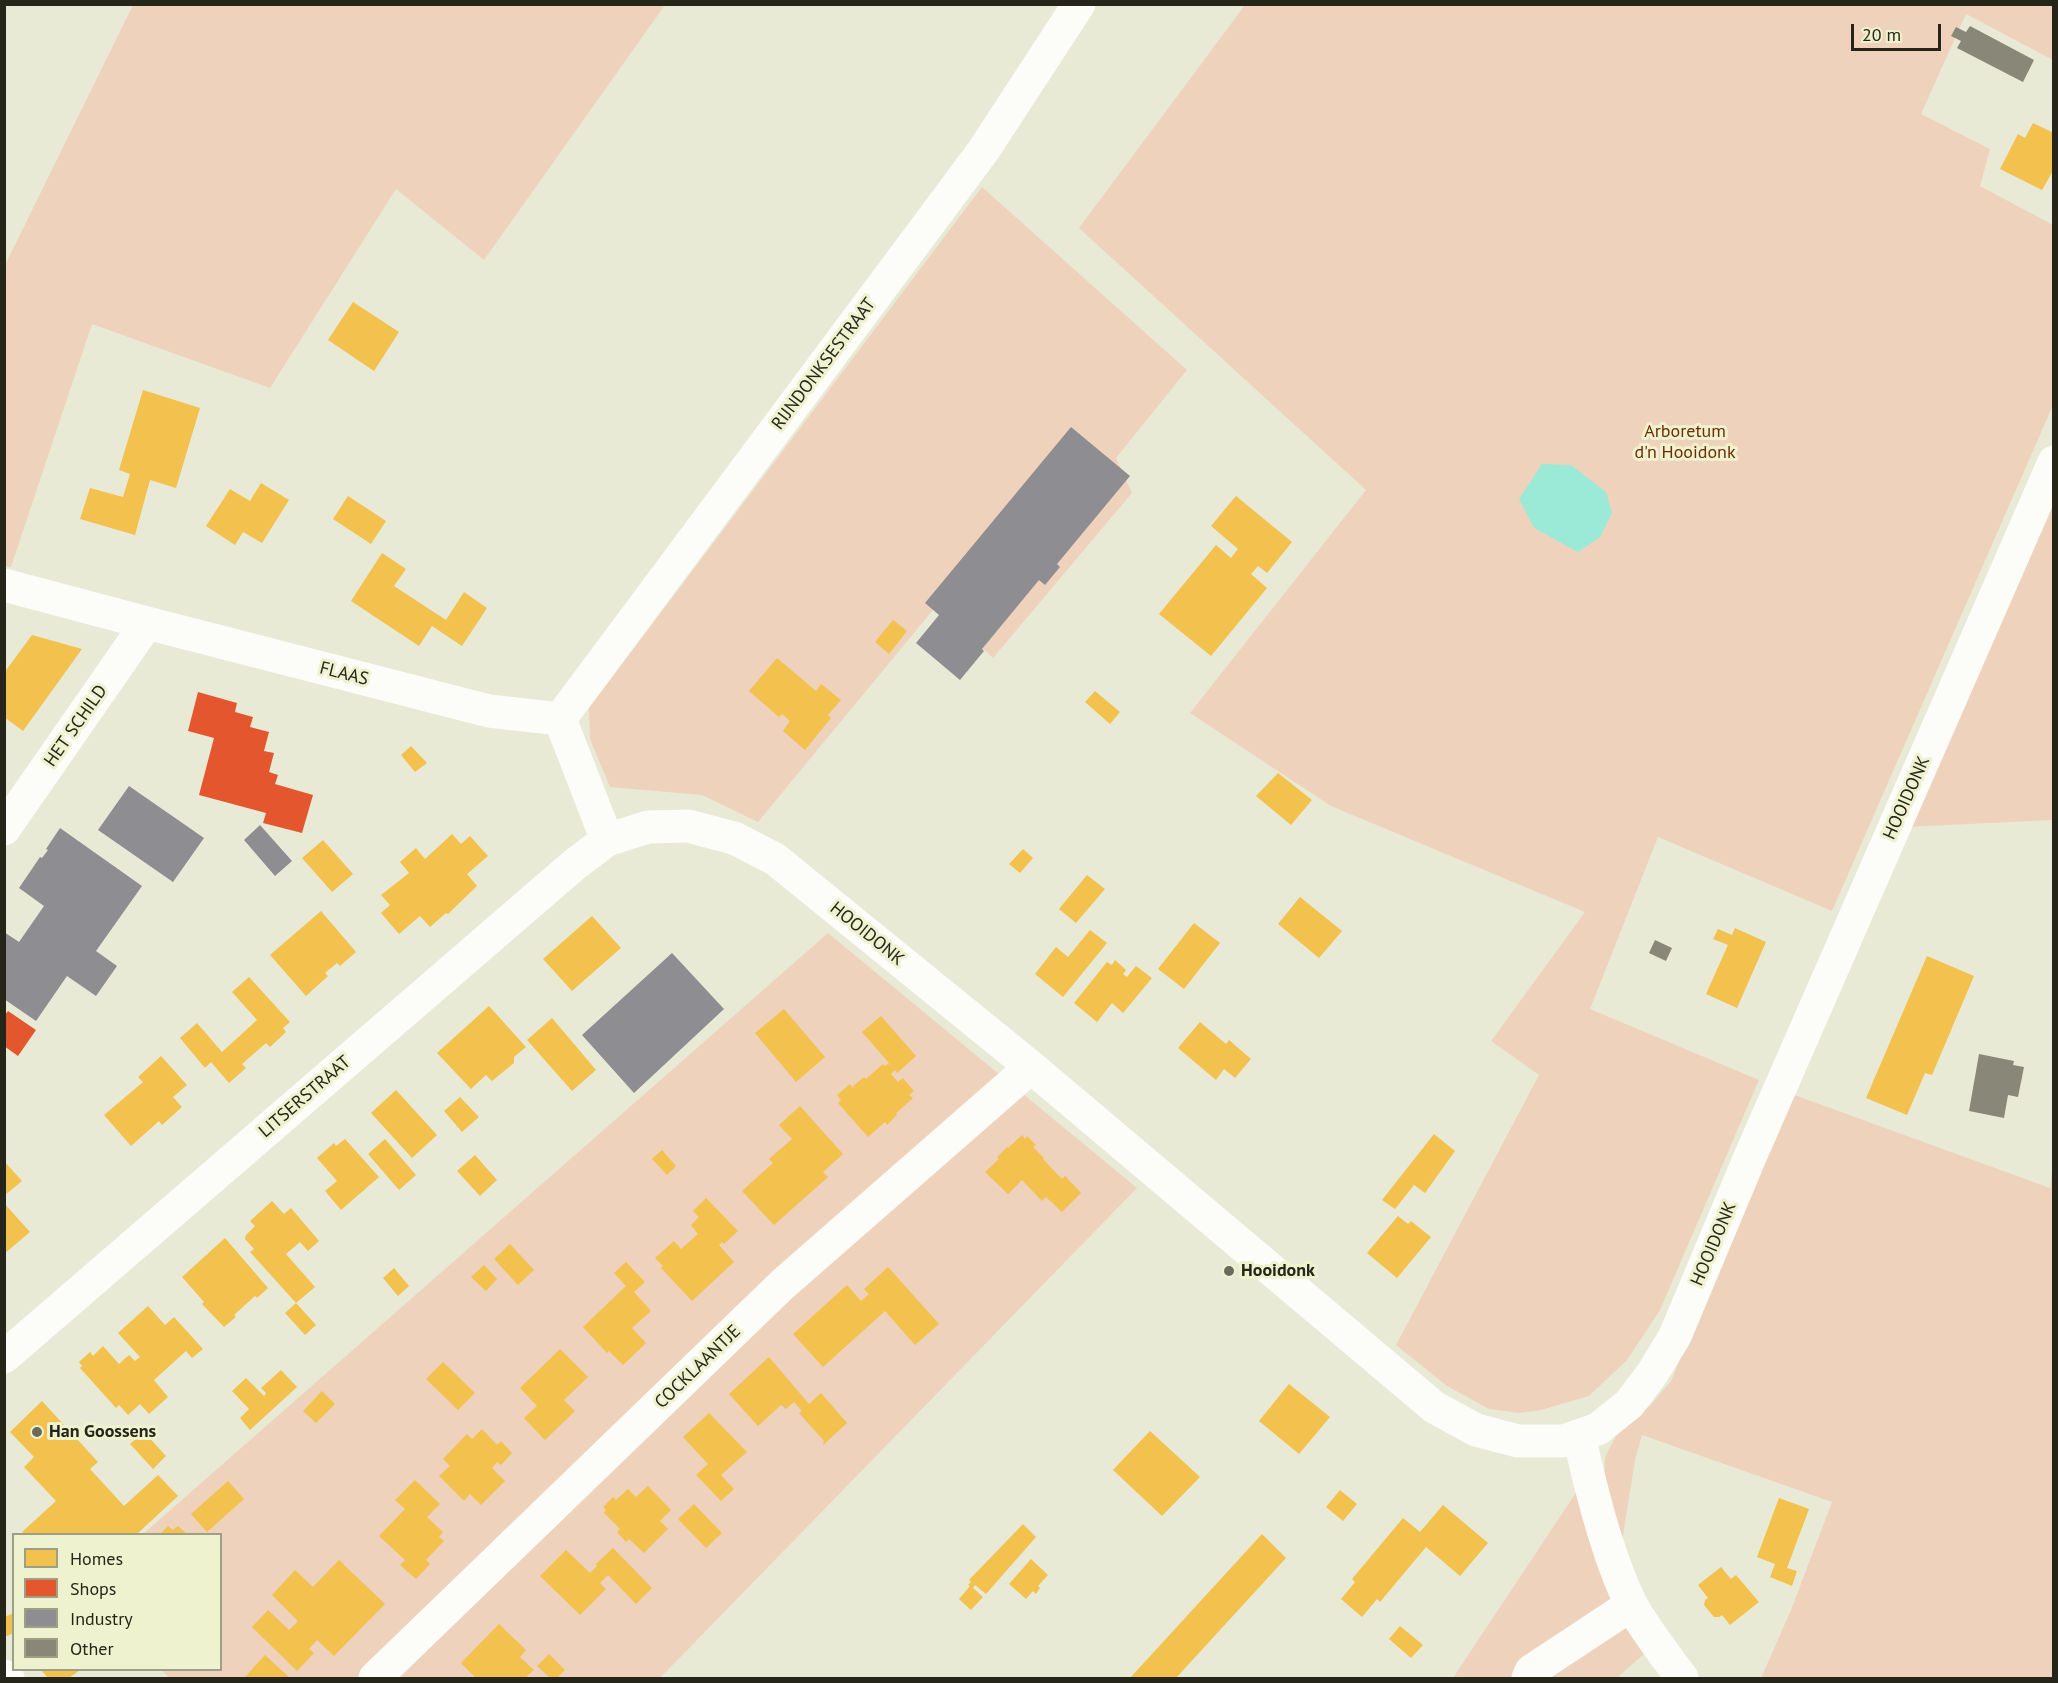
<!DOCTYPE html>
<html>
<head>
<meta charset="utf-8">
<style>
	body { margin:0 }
	#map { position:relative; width:2058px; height:1683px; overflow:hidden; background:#e8ead6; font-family:"PT Sans",sans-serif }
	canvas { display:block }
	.frame { position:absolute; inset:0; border:6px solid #252619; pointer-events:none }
	.legend { position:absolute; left:12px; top:1533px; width:210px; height:138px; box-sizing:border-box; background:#eef2ce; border:2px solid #9ea086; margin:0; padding:8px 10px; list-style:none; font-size:18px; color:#252619 }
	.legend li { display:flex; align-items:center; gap:12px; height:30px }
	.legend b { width:30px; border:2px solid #9ea086 }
	.scale { position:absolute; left:1851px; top:24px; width:90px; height:27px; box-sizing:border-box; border:3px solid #252619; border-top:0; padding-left:8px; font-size:18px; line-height:21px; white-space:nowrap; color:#252619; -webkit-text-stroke:4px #eef2ce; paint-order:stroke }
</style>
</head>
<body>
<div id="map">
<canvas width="2058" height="1683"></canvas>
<div class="frame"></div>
<ul class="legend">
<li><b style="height:16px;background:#f2c14e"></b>Homes</li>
<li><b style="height:16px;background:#e4572e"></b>Shops</li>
<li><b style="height:16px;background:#8d8d92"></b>Industry</li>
<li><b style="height:16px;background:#898778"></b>Other</li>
</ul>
<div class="scale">20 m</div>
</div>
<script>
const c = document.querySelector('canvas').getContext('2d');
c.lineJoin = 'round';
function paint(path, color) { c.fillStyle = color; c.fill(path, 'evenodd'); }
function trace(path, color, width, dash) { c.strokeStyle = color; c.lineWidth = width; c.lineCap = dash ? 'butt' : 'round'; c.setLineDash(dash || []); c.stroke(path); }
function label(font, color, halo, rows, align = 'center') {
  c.font = font + ' "PT Sans",sans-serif'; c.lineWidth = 6; c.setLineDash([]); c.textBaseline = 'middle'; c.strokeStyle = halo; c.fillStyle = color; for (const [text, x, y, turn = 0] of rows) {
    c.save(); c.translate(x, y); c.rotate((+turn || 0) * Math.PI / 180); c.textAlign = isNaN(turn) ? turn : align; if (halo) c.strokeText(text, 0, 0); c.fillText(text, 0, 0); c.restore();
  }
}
const green = new Path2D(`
	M133,5h532l-181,255 -88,-71 -126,199 -178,-64 -81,243 -7,-1 1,-301z
	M1245,5h808v55l-87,-46 -45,100 69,35 -10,37 73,39v180l-221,506 -174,-74 -68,172 169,71 -99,230 -33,50 -38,36 -48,14 -22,3 -30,-4 -42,-23 -51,-41 143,-270 -48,-34 94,-129 -254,-106 -141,-93 176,-223 -287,-262z
	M982,187l205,183 -71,88 16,35 -139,165 -56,-53 -179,217 -56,-27 -92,-8 -20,-48 -1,-31z
	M2053,502v318l-147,7z
	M828,933l309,255 -477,490h-490l-9,-8h59v-136h-77z
	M1789,1093l261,95 3,-28v518h-292l30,-68 41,-108 -190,-67 -7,25 -13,82 -18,-57 1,-28 14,-27 31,-24 21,-25z
	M1577,1491l69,161 -29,26h-164z`);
const water = new Path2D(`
	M1542,464l29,1 35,27 6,21 -12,24 -22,15 -44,-24 -15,-29z`);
const homes = new Path2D(`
	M2033,123l21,10v36l-12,21 -42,-21 18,-35 7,4z
	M353,302l46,30 -25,39 -46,-31z
	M143,390l57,18 -24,80 -26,-8 -15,55 -55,-16 10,-31 33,9 7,-23 -11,-4z
	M261,483l28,17 -27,43 -19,-11 -8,13 -29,-19 24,-37 20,12z
	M348,496l38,25 -15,23 -38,-25z
	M1236,496l56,46 -25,31 -9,-7 -7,8 16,14 -56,68 -52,-42 57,-69 15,13 7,-9 -27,-23z
	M382,553l24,16 -12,17 52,34 18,-28 23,16 -25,38 -30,-20 -13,20 -68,-45z
	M893,620l14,11 -18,23 -14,-12z
	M32,635l50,14 -59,82 -19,-14v-44z
	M777,658l39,33 5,-7 20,16 -13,15 3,3 -26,32 -22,-19 7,-10 -8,-7 -3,3 -30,-26z
	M1095,691l25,21 -10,12 -25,-22z
	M411,746l16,17 -12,9 -14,-17z
	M1278,773l34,27 -21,25 -35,-29z
	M452,834l9,10 9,-8 18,20 -21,18 10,12 -29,28 -2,-1 -16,14 -10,-11 -21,18 -18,-21 9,-8 -9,-10 28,-22 -9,-11 16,-14 9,11z
	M323,840l30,34 -21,18 -30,-34z
	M1023,849l10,9 -13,15 -11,-9z
	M1087,875l18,14 -29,34 -17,-14z
	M1300,897l42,34 -23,27 -41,-34z
	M321,911l35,41 -16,14 -3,-3 -12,10 3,3 -22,20 -36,-41z
	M592,916l29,32 -49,43 -29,-32z
	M1194,923l26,20 -36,46 -26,-20z
	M1735,928l31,14 -29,66 -31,-14 22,-49 -15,-6 5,-10 14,6z
	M1090,930l17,13 -44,54 -28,-23 21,-27 12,10z
	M1927,956l47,20 -42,99 -7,-2 -18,42 -41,-17z
	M1115,960l11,10 -3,4 4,3 9,-11 16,12 -29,35 -11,-10 -15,19 -23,-19 33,-41 5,3z
	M249,977l41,45 -7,6 3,4 -16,15 -4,-4 -24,21 4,4 -17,15 -18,-21 -6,6 -25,-30 17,-15 25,29 35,-32 -25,-28z
	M489,1006l37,41 -12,10v6l-22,18 -6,-6 -15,14 -34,-36z
	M784,1009l41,48 -29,25 -41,-49z
	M881,1016l35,40 -19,17 -2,-3 -4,4 7,8 5,-4 11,13 -5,4 4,3 -17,15 1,2 -10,10 -2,-3 -17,15 -30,-34 3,-3 -4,-5 13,-11 4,5 -1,-3 11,-9 2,2 17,-15 2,2 4,-3 -27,-31z
	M552,1018l44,52 -24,21 -45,-51z
	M1200,1022l26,22 3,-4 22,19 -16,19 -11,-9 -8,11 -38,-32z
	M161,1056l26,29 -14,12 9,10 -20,18 -3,-4 -28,25 -27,-31 39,-33 -5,-5z
	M396,1090l41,45 -25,23 -41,-45z
	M460,1097l19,20 -17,15 -18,-21z
	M800,1106l43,48 -20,18 5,5 -54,48 -32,-34 31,-28 -4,-4 23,-20 -13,-14z
	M1434,1134l21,17 -30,42 -11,-8 -19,24 -13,-9z
	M1022,1135l3,4 2,-3 9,9 -3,2 11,11 -1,1 19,20 3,-3 16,17 -19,19 -16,-15 -4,4 -20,-21 -14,14 -23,-22 14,-13 -2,-2 10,-10 1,1z
	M345,1139l34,38 -38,33 -16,-19 12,-10 -20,-23 17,-15 2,3z
	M385,1139l31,36 -17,15 -31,-36z
	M662,1150l14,16 -9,9 -15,-16z
	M475,1155l22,25 -17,16 -23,-25z
	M4,1161l18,20 -18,15z
	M706,1198l32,33 -14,13 -2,-2 -3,3 15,17 -42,39 -31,-33 2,-2 -8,-8 19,-17 7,8 17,-15 -7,-9 8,-8 -6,-6z
	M272,1201l12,13 7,-6 28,33 -11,10 -8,-9 -14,12 29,33 -19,16 -46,-51 4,-3 -9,-10 1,-4 9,-9 -5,-5z
	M4,1203l26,29 -26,22z
	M1398,1216l10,8 3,-3 20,16 -34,41 -30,-25z
	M225,1238l43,50 -11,10 -2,-2 -21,19 2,2 -12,10 -22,-23 2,-2 -22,-25z
	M510,1244l24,26 -16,15 -24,-26z
	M626,1262l19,20 -11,10 17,19 -19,17 14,15 -23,22 -14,-14 -2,2 -24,-26 43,-41 -12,-13z
	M484,1265l13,14 -11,12 -15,-14z
	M888,1267l51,57 -24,21 -30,-34 -62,56 -30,-33 54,-49 14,16 8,-7 -5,-5z
	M394,1268l15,18 -11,10 -15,-18z
	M296,1303l20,22 -11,10 -20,-22z
	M148,1306l17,19 9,-8 29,32 -11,9 -6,-7 -32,29 14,17 -19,17 -9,-10 -12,11 -9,-10 -3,3 -36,-40 2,-2 -3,-4 11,-10 3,4 10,-10 16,18 10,-9 6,6 5,-4 -22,-24z
	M560,1349l28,28 -24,23 11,11 -30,29 -21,-22 13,-12 -17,-18z
	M769,1357l40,47 12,-11 26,30 -24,22 1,-4 -25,-28 3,-2 -8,-9 -8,7 -5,-4 -23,21 -29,-32z
	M443,1362l32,31 -17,17 -32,-31z
	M281,1370l16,17 -47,43 -10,-12 9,-9 -17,-18 14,-13 18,18 2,-3 -5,-5z
	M1289,1384l41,33 -31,37 -40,-33z
	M322,1391l13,13 -19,19 -13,-12z
	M42,1401l56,61 -8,7 34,37 34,-31 20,21 -41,38h-112l-3,-2 34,-31 -32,-34 10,-10 -24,-25z
	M709,1413l38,39 -26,23 13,14 -13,12 -25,-26 12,-11 -25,-27z
	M482,1429l15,16 4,-4 11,12 -11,12 -4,-3 -5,6 13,13 -24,24 -11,-11 -6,7 -25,-25 11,-10 -7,-7 24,-25 5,5z
	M1150,1431l50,46 -38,39 -49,-46z
	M144,1432l22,24 -13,13 -23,-25z
	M415,1480l25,24 -13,13 16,15 -4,5 5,4 -18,19 4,4 -14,15 -16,-14 5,-5 -26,-24 26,-27 -10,-9z
	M228,1481l16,18 -37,33 -16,-18z
	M648,1486l23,24 -11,11 8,8 -24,24 -15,-14 -3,3 -9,-10 3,-3 -16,-16 2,-3 -3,-3 10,-10 3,3 12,-11 8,8z
	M1340,1490l17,14 -14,17 -17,-14z
	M1779,1498l30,11 -22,59 10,3 -5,15 -22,-9 5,-13 -18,-7z
	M694,1504l28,29 -16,15 -28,-29z
	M1443,1505l45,38 -28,33 -34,-29 -46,55 -3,-3 -15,18 -21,-18 14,-17 -3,-3 51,-61 17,14z
	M1023,1524l13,13 -50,57 -11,-9 -2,3 10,9 -12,13 -12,-11 11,-13 -2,-1 3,-3 -2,-2z
	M168,1526l5,4 5,-4 9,8h-27z
	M1262,1534l24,24 -110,120h-46z
	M613,1548l39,40 -16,16 -28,-29 -8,8 6,6 -26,26 -40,-39 26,-26 24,23 7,-7 -1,-2z
	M1031,1559l17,16 -10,11 2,2 -4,6 -3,-3 -7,8 -17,-15z
	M339,1560l46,44 -51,52 -17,-16 -8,9 5,4 -17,18 -45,-44 16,-17 21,20 9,-9 -26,-26 23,-25 18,17z
	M1721,1567l10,12 5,-4 23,27 -29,23 -8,-10 -3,2h-5l-10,-12 1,-5 3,-2 -10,-13z
	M14,1613v20l-10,4v-20z
	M499,1624l27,26 -6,7 14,13 -9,8h-49l-15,-15z
	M1400,1626l23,19 -12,13 -22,-19z
	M549,1654l16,16 -8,8h-7l-13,-12z
	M265,1655l25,23 -45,-1z
	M41,1670h39l-11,8h-21z`);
const shops = new Path2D(`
	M198,692l39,11 -2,9 18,5 -3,10 19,5 -5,19 10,2 -5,19 9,3 -3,9 38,11 -11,38 -39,-10 3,-10 -67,-18 15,-57 -26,-7z
	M8,1011l28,19 -18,26 -14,-10v-30z`);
const industry = new Path2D(`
	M1071,427l59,49 -73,88 3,3 -15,18 -6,-5 -57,69 2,2 -24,29 -44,-37 23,-28 -14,-12z
	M129,786l75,52 -31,44 -75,-52z
	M260,825l32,36 -17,15 -31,-36z
	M60,828l82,58 -46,65 21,15 -21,30 -29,-20 -31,45 -32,-22v-67l15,10 25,-36 -25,-18 21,-31 2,1 6,-8 -2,-1z
	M672,953l52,56 -90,84 -52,-58z`);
const building = new Path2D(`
	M1970,26l64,34 -11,22 -66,-34 4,-7 -10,-5 5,-9 10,5z
	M1655,940l17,8 -6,13 -17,-8z
	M1979,1054l35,7 -1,4 11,2 -6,30 -10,-2 -4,23 -35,-7z`);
const minor = new Path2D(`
	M4,585l143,38 342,88 71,8
	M560,719l423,-568 96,-147
	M560,719l47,121
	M4,829l143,-206
	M1579,1436c12,53 28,118 51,166 12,24 36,54 52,76
	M4,1676l4,2
	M375,1678l408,-394 248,-217
	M1528,1678l3,-7 100,-66`);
const tertiary = new Path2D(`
	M4,1357l570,-492 33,-25 41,-13 40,-1 46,12 41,21 256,208 403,340 42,23 42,11h45l35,-12 31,-25 23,-30 23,-38 75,-179 304,-695`);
const markers = [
	[1229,1271,6,"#696b5b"],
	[37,1432,6,"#696b5b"]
];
const streetNames = [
	["RIJNDONKSESTRAAT",824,364,-53],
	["FLAAS",344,674,14],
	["HET SCHILD",76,726,-55],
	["HOOIDONK",1907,798,-66],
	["HOOIDONK",867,934,39],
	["LITSERSTRAAT",305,1097,-41],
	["HOOIDONK",1714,1244,-67],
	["COCKLAANTJE",698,1367,-44]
];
const parkNames = [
	["Arboretum",1685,432],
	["d'n Hooidonk",1685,453]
];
const poiNames = [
	["Hooidonk",1241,1271],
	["Han Goossens",49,1432]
];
paint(green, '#efd2bc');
paint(water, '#9aead7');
paint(homes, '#f2c14e');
paint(shops, '#e4572e');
paint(industry, '#8d8d92');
paint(building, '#898778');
trace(minor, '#fcfcf9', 33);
trace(tertiary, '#fcfcf9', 33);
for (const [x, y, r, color] of markers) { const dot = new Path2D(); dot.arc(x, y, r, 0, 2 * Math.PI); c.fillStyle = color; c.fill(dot); trace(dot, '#eef2ce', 2); }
label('18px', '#252619', '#eef2ce', streetNames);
label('18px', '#712a03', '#eef2ce', parkNames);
label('bold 18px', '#252619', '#eef2ce', poiNames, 'left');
</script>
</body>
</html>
